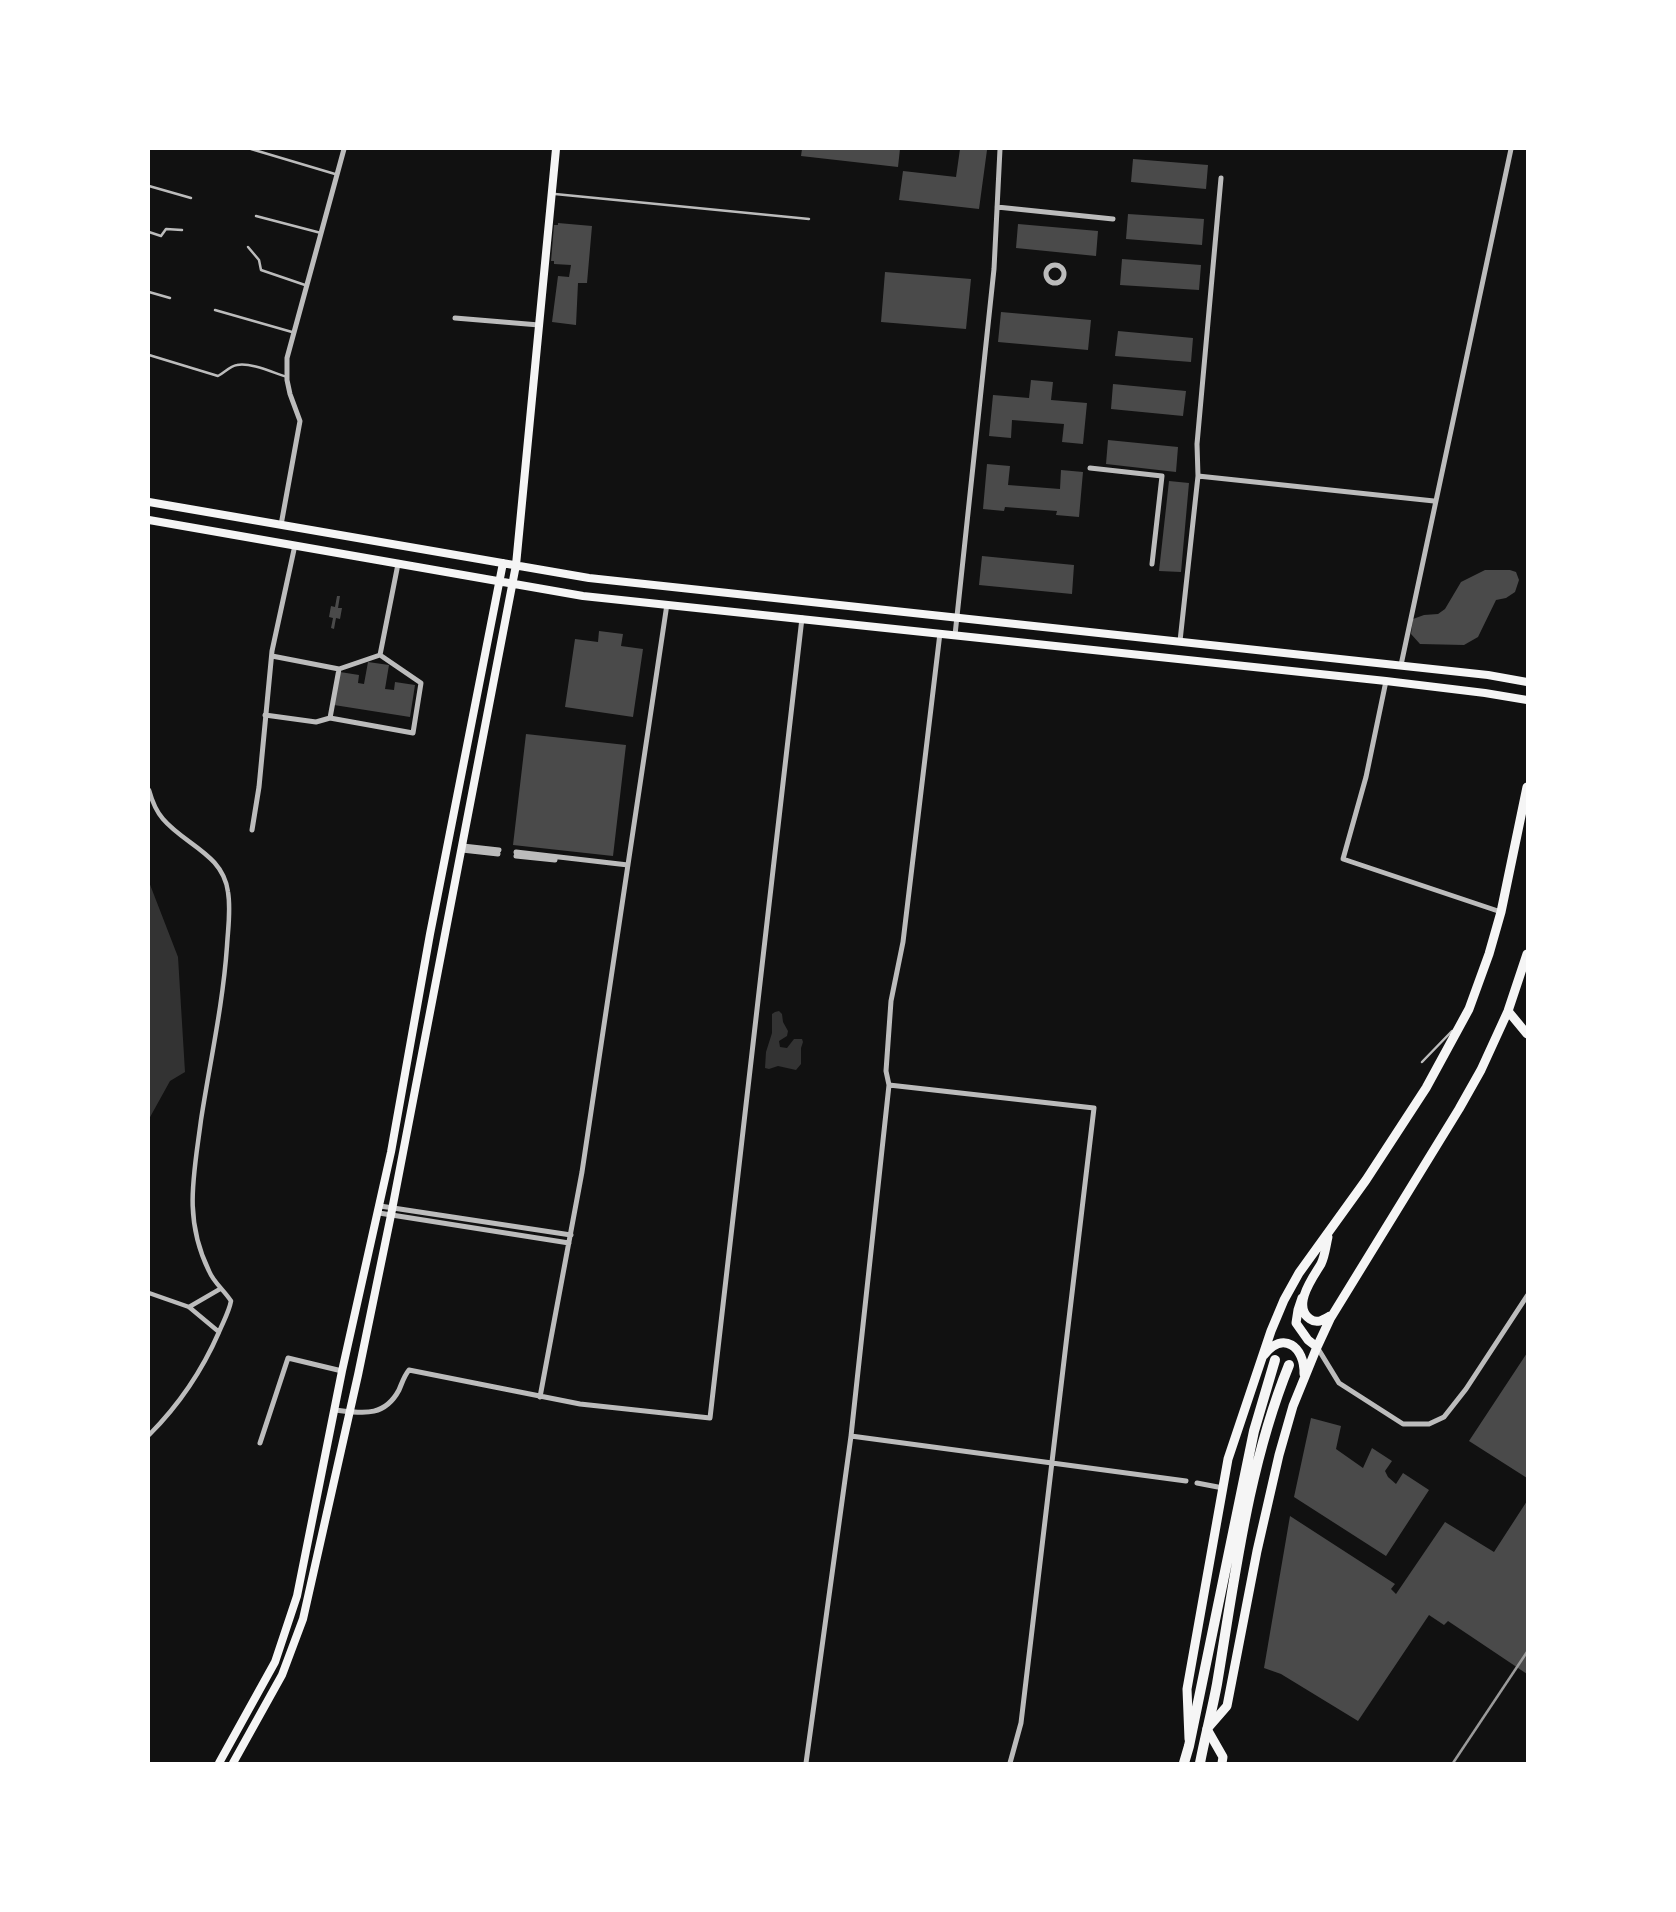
<!DOCTYPE html>
<html>
<head>
<meta charset="utf-8">
<style>
	body { margin:0 }
	#map { position:relative; width:1676px; height:1912px; overflow:hidden; background:#111; font-family:Raleway,sans-serif }
	canvas { display:block }
	.frame { position:absolute; inset:0; border:150px solid #fff; pointer-events:none }
</style>
</head>
<body>
<div id="map">
<canvas width="1676" height="1912"></canvas>
<div class="frame"></div>
</div>
<script>
const c = document.querySelector('canvas').getContext('2d');
c.lineJoin = 'round';
function paint(path, color) { c.fillStyle = color; c.fill(path, 'evenodd'); }
function trace(path, color, width, dash) { c.strokeStyle = color; c.lineWidth = width; c.lineCap = dash ? 'butt' : 'round'; c.setLineDash(dash || []); c.stroke(path); }
const water = new Path2D(`
	M149,882l29,75 7,115 -15,9 -21,38z
	M779,1011l3,3 1,8 5,9 -1,5 -8,5 1,6 7,1 7,-9h8l1,3 -2,6v16l-5,6 -18,-4 -9,3 -4,-1 1,-16 6,-19v-19l3,-2z`);
const building = new Path2D(`
	M802,149h98l-2,18 -97,-11z
	M960,149l27,1 -8,59 -80,-9 4,-29 53,6z
	M1133,159l75,6 -2,24 -75,-7z
	M1128,214l76,5 -2,26 -76,-6z
	M558,223l34,3 -5,57h-9l-2,42 -24,-3 6,-46 11,1 2,-12 -17,-1v-3h-3l3,-36h4z
	M1018,224l80,7 -2,25 -80,-8z
	M1122,259l79,6 -2,25 -79,-5z
	M885,272l86,7 -5,50 -85,-7z
	M1001,312l90,8 -3,30 -90,-8z
	M1118,331l75,7 -2,24 -76,-6z
	M1031,380l22,2 -2,18 36,3 -4,41 -21,-2 2,-18 -52,-4 -1,18 -22,-2 4,-41 36,3z
	M1113,384l73,7 -3,25 -72,-7z
	M1108,440l70,7 -2,25 -70,-8z
	M987,464l23,2 -2,19 52,4 1,-19 22,2 -4,45 -23,-2 1,-4 -52,-4 -1,4 -21,-2z
	M1169,481l20,2 -8,89 -22,-1z
	M982,556l92,9 -2,29 -93,-9z
	M1485,570h25l6,2 3,8 -4,12 -9,6 -10,2 -18,37 -14,8 -44,-1 -9,-10 2,-15 11,-4 14,-1 7,-5 16,-27z
	M337,596h3l-2,12h4l-2,11 -4,-1 -2,11 -3,-1 2,-10 -4,-1 2,-11 4,1z
	M599,631l24,3 -2,12 22,3 -10,68 -68,-10 10,-68 23,3z
	M368,662l21,3 -4,24 9,1 1,-8 20,3 -5,32 -76,-12 6,-33 19,3 -1,8 6,1z
	M526,734l100,11 -13,111 -100,-11z
	M1527,1353v125l-58,-37z
	M1311,1418l30,8 -5,23 27,19 9,-20 20,13 -7,10 3,6 8,7 7,-11 26,17 -43,66 -92,-59z
	M1527,1501v173l-79,-53 -4,4 -15,-10 -71,106 -77,-47 -17,-6 26,-152 105,68 -4,5 5,5 49,-72 49,30z`);
const service = new Path2D(`
	M251,149l84,25
	M149,186l42,12
	M555,194l254,25
	M256,216l65,17
	M149,232l12,4 5,-7 16,1
	M248,247l11,13 2,10 44,15
	M149,292l21,6
	M215,310l77,22
	M149,355l69,21c6,-3 12,-10 19,-11 13,-3 37,8 50,12
	M1422,1062l30,-31`);
const pedestrian = new Path2D(`
	M149,790c3,11 7,21 14,29 22,26 60,35 65,73 3,18 0,36 -1,54 -4,58 -17,116 -26,174 -7,55 -18,98 8,151 5,12 15,19 22,30 -2,11 -8,21 -12,31 -17,39 -40,73 -70,103
	M149,1293l40,14 30,25
	M189,1307l31,-18`);
const minor = new Path2D(`
	M997,207l116,12
	M1046 274a9 9 0 1 1 18 0a9 9 0 1 1-18 0Z
	M455,318l84,7
	M1090,468l72,8 -10,88
	M1198,476l236,25
	M281,525l19,-104 -10,-27 -3,-14v-22l57,-209
	M940,633l-37,309 -12,59 -5,70 3,14 -38,351 335,45
	M955,635l39,-366 6,-120
	M1180,641l18,-165 -1,-32 24,-266
	M272,656l67,13 41,-14
	M1401,665l110,-516
	M1386,681l-20,96 -23,82 158,53
	M265,715l51,7 14,-4 83,15 8,-50 -41,-28 18,-91
	M330,718l9,-49
	M252,830l7,-43 13,-136 23,-106
	M463,846l36,4
	M462,850l36,4
	M516,852l112,13
	M516,856l39,4
	M889,1085l205,23 -73,615 -11,40
	M380,1206l191,29
	M379,1213l190,30
	M1317,1347l22,36 64,41h26l15,-7 22,-28 61,-93
	M540,1397l42,-225 85,-568
	M335,1410c27,3 49,8 64,-20 3,-7 5,-14 10,-20l171,34 130,14 92,-800
	M260,1443l28,-85 54,13
	M1197,1483l26,5
	M806,1763l45,-327`);
const secondary = new Path2D(`
	M149,502l440,76 899,97 39,7
	M149,520l434,76 803,85 99,12 42,7
	M219,1763l56,-101 22,-66 45,-225 49,-219 39,-218 73,-371
	M233,1763l49,-88 21,-56 55,-244 33,-160 125,-650 40,-416`);
const primary = new Path2D(`
	M1508,1011l19,23
	M1328,1237c-2,8 -3,19 -7,27 -7,12 -30,42 -11,55 7,5 13,1 20,-3
	M1302,1298l-4,12 -2,13 12,17 9,7
	M1264,1355c19,-25 41,-8 40,19
	M1189,1739l-2,-50 41,-230 43,-128 13,-31 15,-27 67,-93 60,-92 43,-79 20,-55 12,-42 26,-125
	M1222,1763l1,-6 -16,-28 20,-23 30,-155 22,-96 14,-49 24,-59 13,-28 129,-210 22,-39 27,-59 19,-57`);
const trunk = new Path2D(`
	M1184,1763l5,-17 65,-315 21,-71
	M1200,1763c5,-26 12,-52 17,-79 18,-107 31,-218 72,-319`);
const rail = new Path2D(`
	M1453,1763l74,-111`);
paint(water, '#333');
paint(building, '#4a4a4a');
trace(service, '#bcbcbc', 2.5);
trace(pedestrian, '#bcbcbc', 4.5);
trace(minor, '#bcbcbc', 5);
trace(secondary, '#f5f5f5', 8);
trace(primary, '#f5f5f5', 9);
trace(trunk, '#f5f5f5', 10);
trace(rail, '#9a9a9a', 2.5);
</script>
</body>
</html>
